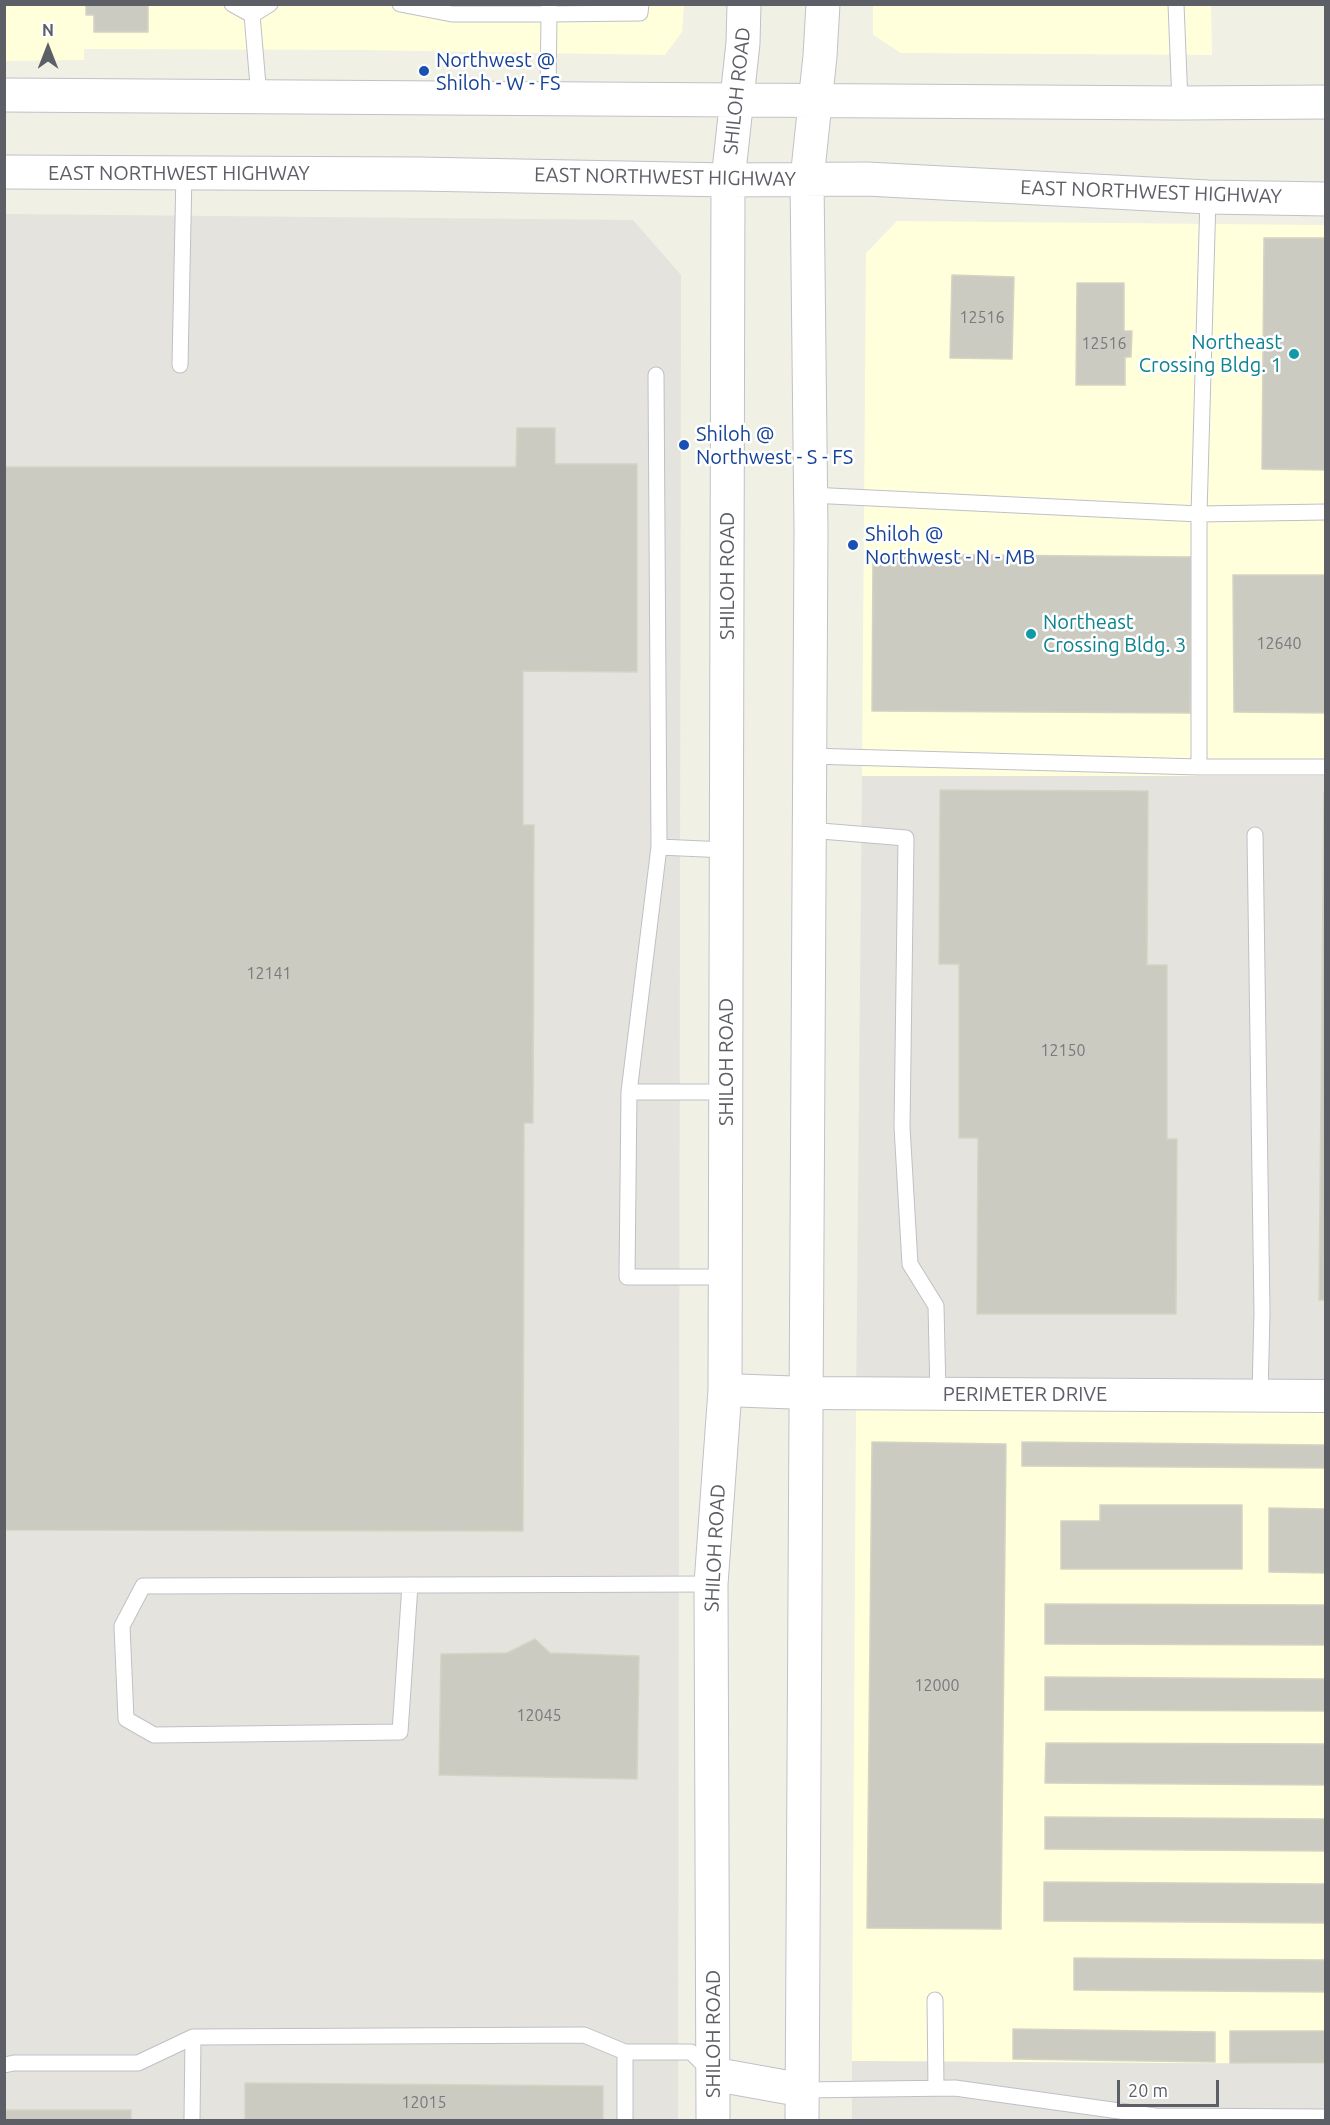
<!DOCTYPE html>
<html>
<head>
<meta charset="utf-8">
<style>
	body { margin:0 }
	#map { position:relative; width:1330px; height:2125px; overflow:hidden; background:#f0f0e5; font-family:Ubuntu,sans-serif }
	canvas { display:block }
	.frame { position:absolute; inset:0; border:6px solid #5d5f66; pointer-events:none }
	.north { position:absolute; left:18px; top:18px; width:60px; height:60px; -webkit-text-stroke:4px #fff; paint-order:stroke; rotate:0deg; font-size:16px; font-weight:700; line-height:24px; text-align:center; color:#5d5f66 }
	.north::after { content:''; display:block; margin:auto; width:21px; height:27px; background:#5d5f66; clip-path:polygon(50% 0,100% 100%,50% 72%,0 100%) }
	.scale { position:absolute; left:1117px; top:2080px; width:102px; height:27px; box-sizing:border-box; border:3px solid #5d5f66; border-top:0; padding-left:8px; font-size:18px; line-height:21px; white-space:nowrap; color:#5d5f66; -webkit-text-stroke:4px #fff; paint-order:stroke }
</style>
</head>
<body>
<div id="map">
<canvas width="1330" height="2125"></canvas>
<div class="frame"></div>
<div class="north">N</div>
<div class="scale">20 m</div>
</div>
<script>
const c = document.querySelector('canvas').getContext('2d');
c.lineJoin = 'round';
function paint(path, color) { c.fillStyle = color; c.fill(path, 'evenodd'); }
function trace(path, color, width, dash) { c.strokeStyle = color; c.lineWidth = width; c.lineCap = dash ? 'butt' : 'round'; c.setLineDash(dash || []); c.stroke(path); }
function label(font, color, halo, rows, align = 'center') {
  c.font = font + ' Ubuntu,sans-serif'; c.lineWidth = 5; c.setLineDash([]); c.textBaseline = 'middle'; c.strokeStyle = halo; c.fillStyle = color; for (const [text, x, y, turn = 0] of rows) {
    c.save(); c.translate(x, y); c.rotate((+turn || 0) * Math.PI / 180); c.textAlign = isNaN(turn) ? turn : align; if (halo) c.strokeText(text, 0, 0); c.fillText(text, 0, 0); c.restore();
  }
}
const commercial = new Path2D(`
	M4,5h680l-2,27 -17,23 -306,-5 -275,-1v11l-79,1z
	M873,5h338l1,50 -311,-2 -28,-18z
	M897,221l428,4v551h-463l4,-523z
	M856,1409l469,3v652l-473,-3z`);
const industrial = new Path2D(`
	M5,214l628,6 48,55 -3,1845h-673z
	M862,776h463v636l-469,-3z
	M852,2061l473,3v56h-473z`);
const building = new Path2D(`
	M86,4h62v28h-54v-17h-8z
	M1264,238h62v232l-64,-1z
	M952,275l62,2 -2,82 -62,-1z
	M1077,283h47v48h8l-1,26h-6v28h-49z
	M517,428h38v36h82v208l-114,-1v154h11l-1,298h-9l-1,408 -519,-1v-1063h512z
	M873,554l318,3 -1,156 -318,-2z
	M1233,575h93v138l-92,-1z
	M940,790l208,1 -1,174h20v174h10l-1,175h-199l1,-176h-19v-174h-20z
	M1324,793h2v507h-7z
	M872,1442l134,2 -5,485 -134,-1z
	M1022,1442l304,3v23l-304,-2z
	M1100,1505h142v64h-181v-48h39z
	M1269,1508l57,1v64l-57,-1z
	M1045,1604l281,1v40l-281,-1z
	M535,1639l15,14 89,3 -2,123 -198,-4 2,-121 66,-1z
	M1045,1677l281,2v32l-281,-1z
	M1046,1743l280,1v41l-281,-2z
	M1045,1817l281,2v32l-281,-2z
	M1044,1882l282,2v39l-282,-2z
	M1074,1958l252,2v32l-252,-2z
	M1013,2029l202,3v30l-202,-3z
	M1230,2031h96v32h-96z
	M245,2083l358,3v34h-358z
	M4,2110h127v10h-127z`);
const service = new Path2D(`
	M232,4l20,11
	M400,4l52,10h97l-1,84
	M549,4v10l91,-1 1,-9
	M1176,4l4,99
	M252,15l7,82
	M252,15l18,-11
	M1208,197l-9,317 127,-2
	M180,365l4,-192
	M656,375l3,472
	M810,495l389,19v253h127
	M809,756l390,11
	M809,830l97,8 -4,289 8,137 26,42 2,88
	M1255,835l7,477 -2,83
	M629,1092l30,-245 67,3
	M725,1277h-98l2,-185h97
	M410,1585l-10,147 -246,3 -28,-16 -4,-93 21,-40 568,-2
	M935,2000l1,88
	M4,2065l10,-2h124l55,-26 391,-2 41,17h66l20,20
	M802,2090l153,-2 200,28 171,1
	M192,2120l1,-83
	M625,2120v-68`);
const minor = new Path2D(`
	M725,1390l81,3 520,3`);
const secondary = new Path2D(`
	M4,95l1176,8 146,-1
	M4,172l414,2 310,6 139,-1 341,18 118,2
	M713,2074l89,16
	M713,2120l-2,-536 14,-194 3,-1210 15,-137 1,-39
	M802,2120l9,-1589 -4,-352 13,-123 3,-52`);
const markers = [
	[424,71,6,"#1a4fb4"],
	[1294,354,6,"#0f9aa8"],
	[684,445,6,"#1a4fb4"],
	[853,545,6,"#1a4fb4"],
	[1031,634,6,"#0f9aa8"]
];
const numberNames = [
	["12516",982,318],
	["12516",1104,344],
	["12640",1279,644],
	["12141",269,974],
	["12150",1063,1051],
	["12000",937,1686],
	["12045",539,1716],
	["12015",424,2103]
];
const transitNames = [
	["Northwest @",436,60],
	["Shiloh - W - FS",436,83],
	["Shiloh @",696,434],
	["Northwest - S - FS",696,457],
	["Shiloh @",865,534],
	["Northwest - N - MB",865,557]
];
const streetNames = [
	["SHILOH ROAD",737,91,-84],
	["EAST NORTHWEST HIGHWAY",179,173],
	["EAST NORTHWEST HIGHWAY",665,177,1],
	["EAST NORTHWEST HIGHWAY",1151,192,2],
	["SHILOH ROAD",727,576,-90],
	["SHILOH ROAD",726,1062,-90],
	["PERIMETER DRIVE",1025,1394],
	["SHILOH ROAD",715,1548,-87],
	["SHILOH ROAD",713,2034,-90]
];
const cultureNames = [
	["Northeast",1282,342],
	["Crossing Bldg. 1",1282,365],
	["Northeast",1043,622,"left"],
	["Crossing Bldg. 3",1043,645,"left"]
];
paint(commercial, '#ffffdb');
paint(industrial, '#e4e3dd');
paint(building, '#cbcbc1');
trace(building, '#d5d4c3', 1.5);
trace(service, '#bfc0c7', 17);
trace(minor, '#bfc0c7', 34);
trace(secondary, '#c0c1c9', 35);
trace(service, '#fff', 15);
trace(minor, '#fff', 32);
trace(secondary, '#fff', 33);
for (const [x, y, r, color] of markers) { const dot = new Path2D(); dot.arc(x, y, r, 0, 2 * Math.PI); c.fillStyle = color; c.fill(dot); trace(dot, '#fff', 2); }
label('16px', '#787a7d', null, numberNames);
label('20px', '#164399', '#fff', transitNames, 'left');
label('20px', '#5d5f66', '#fff', streetNames);
label('20px', '#0d838f', '#fff', cultureNames, 'right');
</script>
</body>
</html>
